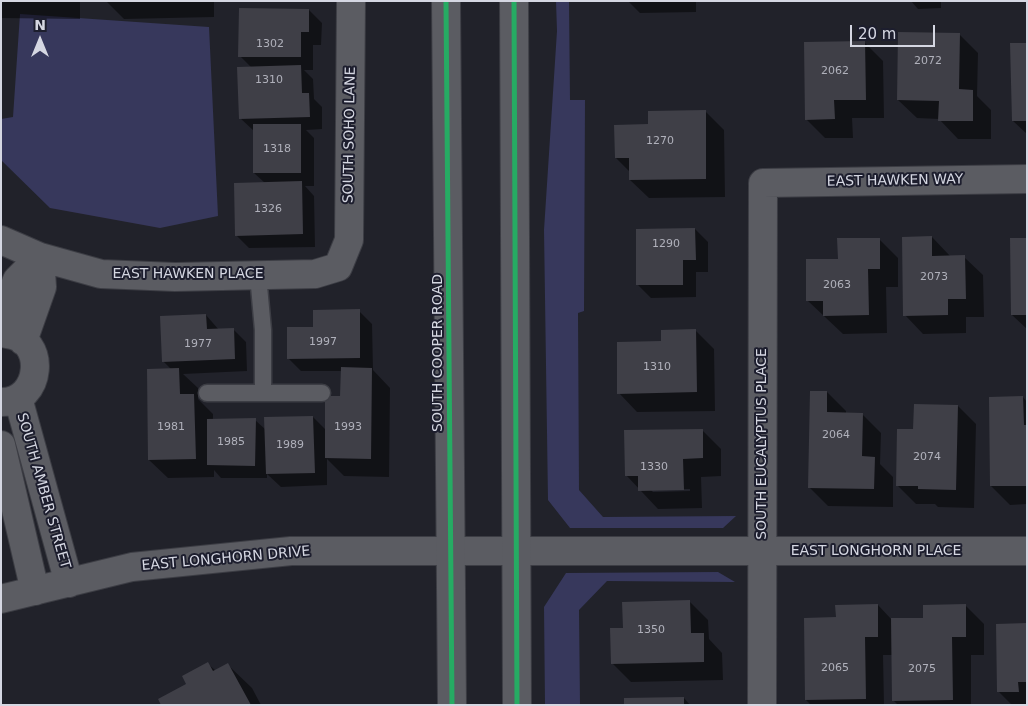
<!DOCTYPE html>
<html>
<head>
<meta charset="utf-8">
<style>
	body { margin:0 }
	#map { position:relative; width:1028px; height:706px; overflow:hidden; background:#21222a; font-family:"DejaVu Sans",sans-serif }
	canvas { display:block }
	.frame { position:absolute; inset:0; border:2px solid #d5d7e2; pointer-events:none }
	.north { position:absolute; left:15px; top:15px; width:50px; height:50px; -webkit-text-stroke:4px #1d1e2e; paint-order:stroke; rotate:0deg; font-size:14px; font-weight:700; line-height:20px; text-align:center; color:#d5d7e2 }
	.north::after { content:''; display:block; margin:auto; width:18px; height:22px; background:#d5d7e2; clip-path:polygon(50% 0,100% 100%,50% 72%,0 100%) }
	.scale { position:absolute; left:850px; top:25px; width:85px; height:22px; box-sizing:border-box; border:2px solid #d5d7e2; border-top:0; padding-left:6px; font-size:15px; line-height:18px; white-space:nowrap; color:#d5d7e2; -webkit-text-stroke:4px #1d1e2e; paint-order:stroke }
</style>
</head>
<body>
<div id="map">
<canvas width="1028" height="706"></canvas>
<div class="frame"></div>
<div class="north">N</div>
<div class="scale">20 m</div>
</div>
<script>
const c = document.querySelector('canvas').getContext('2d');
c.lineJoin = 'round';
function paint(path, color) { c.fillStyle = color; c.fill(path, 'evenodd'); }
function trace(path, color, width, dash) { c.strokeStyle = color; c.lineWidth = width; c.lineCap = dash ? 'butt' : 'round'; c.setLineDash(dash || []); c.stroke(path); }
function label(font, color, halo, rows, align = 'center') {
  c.font = font + ' "DejaVu Sans",sans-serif'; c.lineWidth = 4; c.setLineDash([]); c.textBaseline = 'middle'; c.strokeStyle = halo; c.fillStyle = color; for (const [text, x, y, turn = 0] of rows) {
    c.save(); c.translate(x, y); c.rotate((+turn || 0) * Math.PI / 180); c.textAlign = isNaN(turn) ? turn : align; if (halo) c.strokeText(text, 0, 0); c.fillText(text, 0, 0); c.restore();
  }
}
const green = new Path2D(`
	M556,1h13l1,99h15l-1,211 -6,2 1,177 24,27 133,-1 -13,12h-153l-22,-28 -4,-270 13,-199z
	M20,14l189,13 9,189 -58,12 -110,-20 -49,-48v-41l12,-2z
	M718,572l17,10 -128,-1 -28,29 1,95h-35l-1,-98 22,-34z`);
const shadow = new Path2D(`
	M1,1h79v18l-79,-1z
	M106,1h108v16l-90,2z
	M628,1h68v11l-56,1z
	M911,1h30v7l-23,1z
	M309,10l13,13 -1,22h-8v25h-9l9,9 1,20 8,8v22l-16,1 8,8v48h-9l9,10 1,51 -66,1 -13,-13 29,-52 -11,-10v-42l-14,-13 11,-51 -11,-11z
	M959,34l19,19 -1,43 14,14v29h-33l-19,-20 -22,-1 -19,-18z
	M864,42l19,19 1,57h-32l1,20h-28l-19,-19z
	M1027,44v90l-14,-13z
	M705,111l19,19 1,67 -76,1 -19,-18v-8l-14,-14 34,-32z
	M695,229l13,13v30h-12v25l-45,1 -13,-13z
	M932,237l18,19 14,1 19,18 1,42h-18v16l-43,1 -18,-19z
	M879,239l19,19v29h-12l1,46 -44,1 -35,-33 31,-41z
	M1027,239v90l-15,-14z
	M359,311l13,13 1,46 17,18 -1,89 -45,-1 -17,-17v26l-46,2 -14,-13v4h-46l-7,-8v7l-46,1 -19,-18 23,-90 -9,-9 43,-46 13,15 14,-1 13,13 1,29 -64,3 15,14v11l15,15v6h42l11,10 47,-13 13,13 16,-33v-26h-41l-13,-13 26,-30z
	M695,330l19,19 1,62 -78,1 -18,-19 43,-51z
	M827,392l19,19v3h16l19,19 -1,31 13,13v30l-65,-1 -19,-19z
	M1023,397l4,5v102l-17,1 -19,-19z
	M958,406l18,18 -2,84 -36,-1 -3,-3h-19l-19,-19 17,-55z
	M702,430l19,19v27l-20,1 1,31 -44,1 -32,-34zM650,489h40v2l-37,1z
	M690,602l18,18 1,19 13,14 1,27 -92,2 -19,-19 12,-34z
	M878,605l14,15 33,-1 40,-14 19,19v31h-13v50h-73l-4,-4 -1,-46h-10l1,50h-73l-5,-5 31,-81z
	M1027,624v81h-15l-13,-13z
	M208,664l8,7 12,-6 24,23 9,17h-99l26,-20z
	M684,698l6,7h-64z`);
const building = new Path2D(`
	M239,8l70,1v23h-8v25h-63z
	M898,32l62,1 -1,56 14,1v31h-35l1,-20 -42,-1z
	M865,41l1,59h-32l1,19 -30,1 -1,-78z
	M1010,43h17v78h-15z
	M301,65l1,28h7l1,24 -71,2 -2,-52z
	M706,110v69l-77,1v-22h-14l-1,-33 34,-1v-13z
	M253,124h48v49h-48z
	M302,181l1,53 -68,2 -1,-53z
	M695,228l1,32h-13v25h-47v-56z
	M932,236v20l33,-1 1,44h-18v16l-45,1 -1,-79z
	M837,238h43v31h-12l1,46 -46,1v-15h-17v-42h32z
	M1010,238h17v77h-16z
	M360,309v49l-73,1v-32h26v-17z
	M206,314l1,15 27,-1 1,31 -73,3 -2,-46z
	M696,329l1,63 -80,2v-52l44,-1v-11z
	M341,367l31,1 -1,91 -46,-1v-62h15z
	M179,368l1,26h14l2,65 -48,1 -1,-91z
	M810,391h17v21l36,1 -1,43 13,1 -1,32 -66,-1z
	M1023,396l1,29h3v61h-37l-1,-89z
	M914,404l44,1 -2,85 -38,-1v-3h-22l1,-57h16z
	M313,416l2,57 -49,1 -2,-57z
	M256,418l-1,48 -48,-1v-46z
	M703,429v29l-20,1 1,31 -46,1v-15h-13l-1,-46z
	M690,600l1,33h13v29l-93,2 -1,-36h13l-1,-26z
	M878,604v33h-13l1,62 -61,1 -1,-82 32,-1 -1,-12z
	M966,604v33h-14l1,63 -61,1 -1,-83h32v-13z
	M1027,623v59h-9l1,10h-22l-1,-68z
	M208,662l5,9 15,-8 23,42h-90l-3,-6 28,-15 -4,-8z
	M684,697v8h-60v-7z`);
const service = new Path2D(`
	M258,275l5,55v63
	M207,393h115`);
const minor = new Path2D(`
	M1,240l39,17 61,17 74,3 140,-3 23,-7 11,-27 2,-239
	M1,322l16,-42 23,-23 2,30 -19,54
	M18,398l51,185
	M1,402c41,1 47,-64 6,-68
	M1,445l34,146
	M1,599l131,-32 159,-16h736
	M762,705l1,-522 264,-4`);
const secondary = new Path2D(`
	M446,1l6,704
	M514,1l3,704`);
const cycleway = new Path2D(`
	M446,1l6,704
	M514,1l3,704`);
const numberNames = [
	["1302",270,44],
	["2072",928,61],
	["2062",835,71],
	["1310",269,80],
	["1270",660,141],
	["1318",277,149],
	["1326",268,209],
	["1290",666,244],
	["2073",934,277],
	["2063",837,285],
	["1997",323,342],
	["1977",198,344],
	["1310",657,367],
	["1981",171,427],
	["1993",348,427],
	["2064",836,435],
	["1985",231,442],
	["1989",290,445],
	["2074",927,457],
	["1330",654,467],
	["1350",651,630],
	["2065",835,668],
	["2075",922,669]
];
const streetNames = [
	["SOUTH SOHO LANE",350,135,-89],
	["EAST HAWKEN WAY",895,181,-1],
	["EAST HAWKEN PLACE",188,274],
	["SOUTH COOPER ROAD",438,353,-90],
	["SOUTH EUCALYPTUS PLACE",762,444,-90],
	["SOUTH AMBER STREET",43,491,74],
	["EAST LONGHORN PLACE",876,551],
	["EAST LONGHORN DRIVE",226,559,-5]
];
paint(green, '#37385c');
paint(shadow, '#0007');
paint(building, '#3f3f47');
trace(service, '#3c3d44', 19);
trace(minor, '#3c3d44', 30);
trace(secondary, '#3c3d44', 30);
trace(service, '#5b5c62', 16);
trace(minor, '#5b5c62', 28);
trace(secondary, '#5b5c62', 28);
trace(cycleway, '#26ab63', 5);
label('11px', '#b0b1bb', null, numberNames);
label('14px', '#d5d7e2', '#1d1e2e', streetNames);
</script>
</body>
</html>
